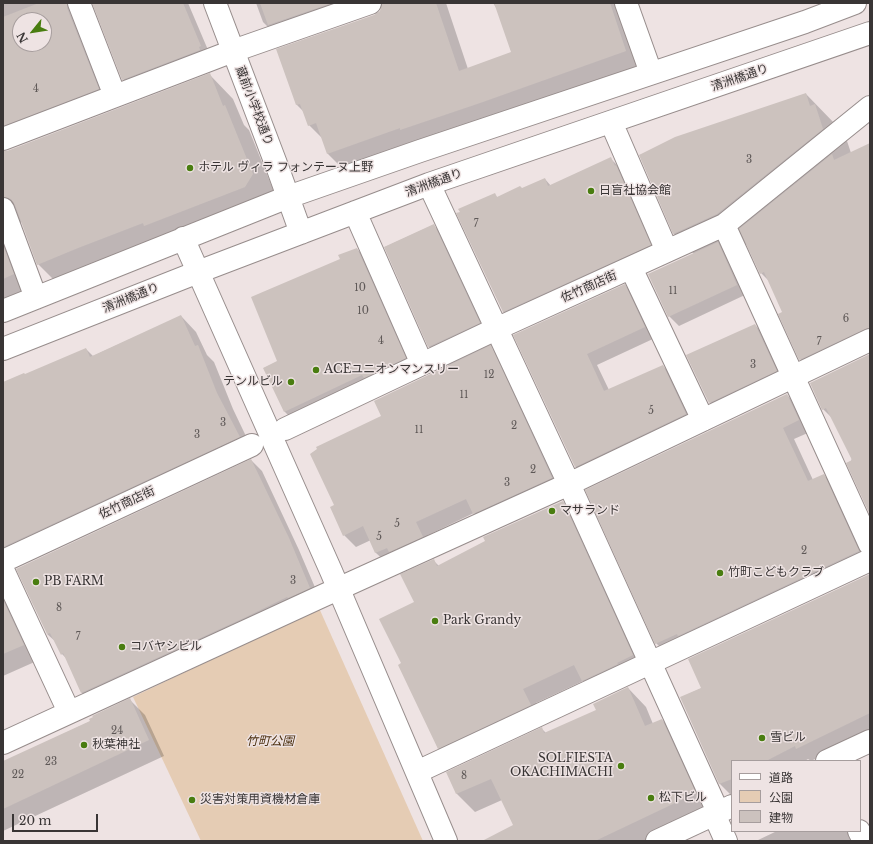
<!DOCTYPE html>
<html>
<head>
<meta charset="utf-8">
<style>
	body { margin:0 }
	#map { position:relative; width:873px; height:844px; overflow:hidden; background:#eee3e3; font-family:"Libre Baskerville","Noto Sans JP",serif }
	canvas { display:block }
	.frame { position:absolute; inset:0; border:4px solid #393535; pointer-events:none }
	.legend { position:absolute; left:731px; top:760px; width:130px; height:72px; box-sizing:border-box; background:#eee3e3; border:1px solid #a69d9d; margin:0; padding:5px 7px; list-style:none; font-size:12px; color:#393535 }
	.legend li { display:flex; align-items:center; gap:8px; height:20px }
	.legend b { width:20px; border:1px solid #a69d9d }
	.north { position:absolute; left:12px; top:12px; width:40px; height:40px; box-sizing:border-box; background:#eee3e3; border:1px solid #a69d9d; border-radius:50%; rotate:240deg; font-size:11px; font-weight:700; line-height:16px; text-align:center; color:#393535 }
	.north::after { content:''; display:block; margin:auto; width:14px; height:18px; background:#497d10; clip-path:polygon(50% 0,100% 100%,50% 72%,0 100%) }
	.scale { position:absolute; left:12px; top:814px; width:86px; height:18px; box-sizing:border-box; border:2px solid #393535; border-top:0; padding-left:5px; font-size:12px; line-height:14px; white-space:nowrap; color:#393535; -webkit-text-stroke:3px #eee3e3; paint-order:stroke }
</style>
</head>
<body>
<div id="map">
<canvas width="873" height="844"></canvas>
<div class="frame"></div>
<ul class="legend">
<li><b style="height:5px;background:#fff"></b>道路</li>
<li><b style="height:11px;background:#e5ccb4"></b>公園</li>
<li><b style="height:11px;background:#ccc2be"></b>建物</li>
</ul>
<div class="north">N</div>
<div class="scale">20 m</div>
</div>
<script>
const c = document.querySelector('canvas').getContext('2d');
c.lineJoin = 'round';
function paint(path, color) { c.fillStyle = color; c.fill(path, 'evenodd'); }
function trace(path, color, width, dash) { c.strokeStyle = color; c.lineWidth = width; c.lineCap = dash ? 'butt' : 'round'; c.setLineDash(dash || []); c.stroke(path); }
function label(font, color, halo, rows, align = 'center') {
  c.font = font + ' "Libre Baskerville","Noto Sans JP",serif'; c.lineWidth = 3; c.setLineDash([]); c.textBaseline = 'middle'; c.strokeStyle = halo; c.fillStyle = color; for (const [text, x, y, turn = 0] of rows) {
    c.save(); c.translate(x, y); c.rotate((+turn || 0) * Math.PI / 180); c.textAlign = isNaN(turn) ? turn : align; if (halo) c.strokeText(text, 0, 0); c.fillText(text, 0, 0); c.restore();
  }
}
const green = new Path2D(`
	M319,608l104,233h-222l-68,-144z`);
const shadow = new Path2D(`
	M3,3h82l24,97 -106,40zM20,20h24v24h-24z
	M93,3h95l23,54 -77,34 -11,-12z
	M256,3h190l22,66 44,-16 -15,-44 -4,-6h127l21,64 -298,102 -15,-15 -6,-16 -13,-13 -5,-13 -7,-7 -19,-55 97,-34 5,-4 3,-6 -98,35 -6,-3 -16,-16z
	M209,74l24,25 11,26 5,5 28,69 -215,89 -24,-24 -16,-42 -5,3 20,73 -34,14v-136l5,-24z
	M806,94l30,31 9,10 6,18 19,-9v202l-57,27 -13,-14 -17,-46 -14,-32 -8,-8 -13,-29 -20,9 19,41 -68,32 -10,-10 25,-62 -20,-20 -34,-79z
	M611,159l12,12 39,86 -146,67 -13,-12 -8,-117 3,3 25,-9 22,-10 6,7z
	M433,225l21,20 45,98 -8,4 12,12 61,131 -78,36 -12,-13 -46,22 6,14 -45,16 -13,-12 -5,-13 -15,7 -12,-12 -9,-30 48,-88 66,-51 -20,-19 -44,-100z
	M357,249l11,11 48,109 -120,54 -11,-11 -21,-44 15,-7z
	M625,285l11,11 19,42 -58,27 12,25 54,-24 11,11 23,48 -110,53 -11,-11 -61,-132z
	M181,316l15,16 11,23 7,7 19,47 21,44 -241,112 26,95 -36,16v-293l22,-8 61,-26 7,7z
	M755,325l10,10 21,46 -66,32 -10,-10z
	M870,355v157l-19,-52 1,-1 -19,-40 -10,-10z
	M787,395l11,11 12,26 -16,7 19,41 11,-5 11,11 35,77 -202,92 -12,-12 -69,-153z
	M251,460l11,11 37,79 21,49 -227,104 -11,-10 -15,-34 -5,-5 -6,-12 -9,-8z
	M563,502l13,14 70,153 -49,25 -14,-13 -47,22 8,16 -92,43 -14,-14 -35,-84 12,-62 18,-42 6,6z
	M870,575v157l-59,29 -3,-2 -3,2h-73v35l-12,-12 -38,-87 20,-9z
	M628,688l18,19 7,17 9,-4 18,18 34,74 -61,29h-169l31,-15 -13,-26 -27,12 -18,-18 -9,-21 94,-44 4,4 51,-22z
	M130,700l15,15 19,41 -161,75v-69l88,-41z
	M777,831h82l5,10h-108z`);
const building = new Path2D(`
	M39,3h28v5l32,81 -96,37v-109zM20,20h24v24h-24z
	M92,3h91l18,43 -2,1 1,3 -78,30z
	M260,3h72l-64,22z
	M382,3h54l23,68 52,-19 -17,-49h116l16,48 -146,52 -80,27v-2l-73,26 -11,-31 -8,3 -8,-22 -4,1 -20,-56 98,-34 6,-4z
	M210,73l13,33 2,-1 28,69 -8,13 -101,39 -1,-3 -65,25 -41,17 -22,-60 -4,-6 -8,-2v-46h4z
	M806,93l4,13 5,-2 8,25 -106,85 -44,20 -34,-79 36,-18z
	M870,143v185l-5,1 -66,31 -21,-46 4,-2 -18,-40 -4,2 -21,-45 93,-75 2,6z
	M611,157l4,9 1,-1 35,80 -148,67 -47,-99 4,-1 -2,-3 37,-16 2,4 23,-11 2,2 23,-10 3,8z
	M434,224l46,99 -52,24 -44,-100z
	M718,242l19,43 -69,32 -20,-43z
	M3,245l11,29 -11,5z
	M357,248l49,110 -42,20 -2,-3 -78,37 -21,-44 14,-7 -26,-64 89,-38 -2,-4z
	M625,284l20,43 -58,27 17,37 59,-26 23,49 -111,53 -62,-132z
	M181,315l14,31 3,-1 19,48 23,44 -237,110v-165l21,-9 1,1 61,-26 4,9z
	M755,324l22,47 -68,32 -23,-48z
	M491,345l61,133 -79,36 -7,-15 -50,23 7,15 -34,15 -2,-4 -12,5 -12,-27 -20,10 -13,-29 4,-2 -24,-51 7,-5 -1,-2 65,-31 -7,-15z
	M870,354v161l-24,-52 6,-3 -26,-52 -4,2 -12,-27z
	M787,394l12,26 -16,8 25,53 16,-7 35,77 -181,85 -1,-2 -22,10 -70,-154z
	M251,459l38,79 21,50 -22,10 -1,-1 -41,20 -165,76 -18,-40 -2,2 -11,-22 -3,1 -31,-65z
	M563,501l70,154 -16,8 1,1 -36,17 -8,-16 -51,24 8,16 -93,44 -40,-84 3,-2 -22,-44 35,-17 -14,-28 34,-15 3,7 48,-25 -2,-4z
	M870,574v139l-74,36 -1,-3 -29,15h-34v18l-13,5 -39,-87 21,-9 -13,-29z
	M3,600l21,45 -21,9z
	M628,687l17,39 17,-7 34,74 -101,48h-113l31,-16 -22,-46 -35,15 -10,-22 96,-45 2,6 52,-23 -3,-6z
	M130,698l19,42 -146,69v-48l87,-40 -1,-2 4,-2 -1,-1z`);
const minor = new Path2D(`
	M79,3l36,93
	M215,3l63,166 23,64
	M626,3l25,70
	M611,122l56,129
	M3,139l230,-88 137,-48
	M429,184l140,300 149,328
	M3,209l33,89
	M355,212l67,152
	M724,225l146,320
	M183,238l148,333 115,270
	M631,268l72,152
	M3,311l285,-114 132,-46 385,-129 50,-19
	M3,349l195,-77 231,-88 441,-151
	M285,429l211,-100 228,-104 146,-118
	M3,561l249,-116
	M3,570l66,142
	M3,743l315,-145 251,-114 301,-144
	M827,761l43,-20
	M417,772l453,-212
	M714,814l12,27
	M859,831l5,10
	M657,841l75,-35`);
const markers = [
	[190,168,4,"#497d10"],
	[591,191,4,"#497d10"],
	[316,370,4,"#497d10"],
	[291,382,4,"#497d10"],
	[552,511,4,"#497d10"],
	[720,573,4,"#497d10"],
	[36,582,4,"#497d10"],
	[435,621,4,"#497d10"],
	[122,647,4,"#497d10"],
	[762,738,4,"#497d10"],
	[84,745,4,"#497d10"],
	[621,766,4,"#497d10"],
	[651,798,4,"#497d10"],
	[192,800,4,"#497d10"]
];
const numberNames = [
	["4",36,89],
	["3",749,160],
	["7",476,224],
	["10",360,288],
	["11",673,291],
	["10",363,311],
	["6",846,319],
	["4",381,341],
	["7",819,342],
	["3",753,365],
	["12",489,375],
	["11",464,395],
	["5",651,411],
	["3",223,423],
	["2",514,426],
	["11",419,430],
	["3",197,435],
	["2",533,470],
	["3",507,483],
	["5",397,524],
	["5",379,537],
	["2",804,551],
	["3",293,581],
	["8",59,608],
	["7",78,637],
	["24",117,731],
	["23",51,762],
	["22",18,775],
	["8",464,776]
];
const streetNames = [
	["清洲橋通り",740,78,-19],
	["蔵前小学校通り",254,106,69],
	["清洲橋通り",434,183,-20],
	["佐竹商店街",589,287,-24],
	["清洲橋通り",131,298,-22],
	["佐竹商店街",127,503,-25]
];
const poiNames = [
	["ホテル ヴィラ フォンテーヌ上野",198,168],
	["日盲社協会館",599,191],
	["ACEユニオンマンスリー",324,370],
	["テンルビル",283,382,"right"],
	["マサランド",560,511],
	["竹町こどもクラブ",728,573],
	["PB FARM",44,582],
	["Park Grandy",443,621],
	["コバヤシビル",130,647],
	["雪ビル",770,738],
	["秋葉神社",92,745],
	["SOLFIESTA",613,759,"right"],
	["OKACHIMACHI",613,773,"right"],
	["松下ビル",659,798],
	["災害対策用資機材倉庫",200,800]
];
const parkNames = [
	["竹町公園",270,742]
];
paint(green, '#e5ccb4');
paint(shadow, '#0003');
paint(building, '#ccc2be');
trace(minor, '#978d8c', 24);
trace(minor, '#fff', 22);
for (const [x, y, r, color] of markers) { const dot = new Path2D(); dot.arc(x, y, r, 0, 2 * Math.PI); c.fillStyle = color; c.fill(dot); trace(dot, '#eee3e3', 1.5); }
label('10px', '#5e5857', null, numberNames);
label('12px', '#393535', '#eee3e3', streetNames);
label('12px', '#393535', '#eee3e3', poiNames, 'left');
label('italic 12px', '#492d0c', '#eee3e3', parkNames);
</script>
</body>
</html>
